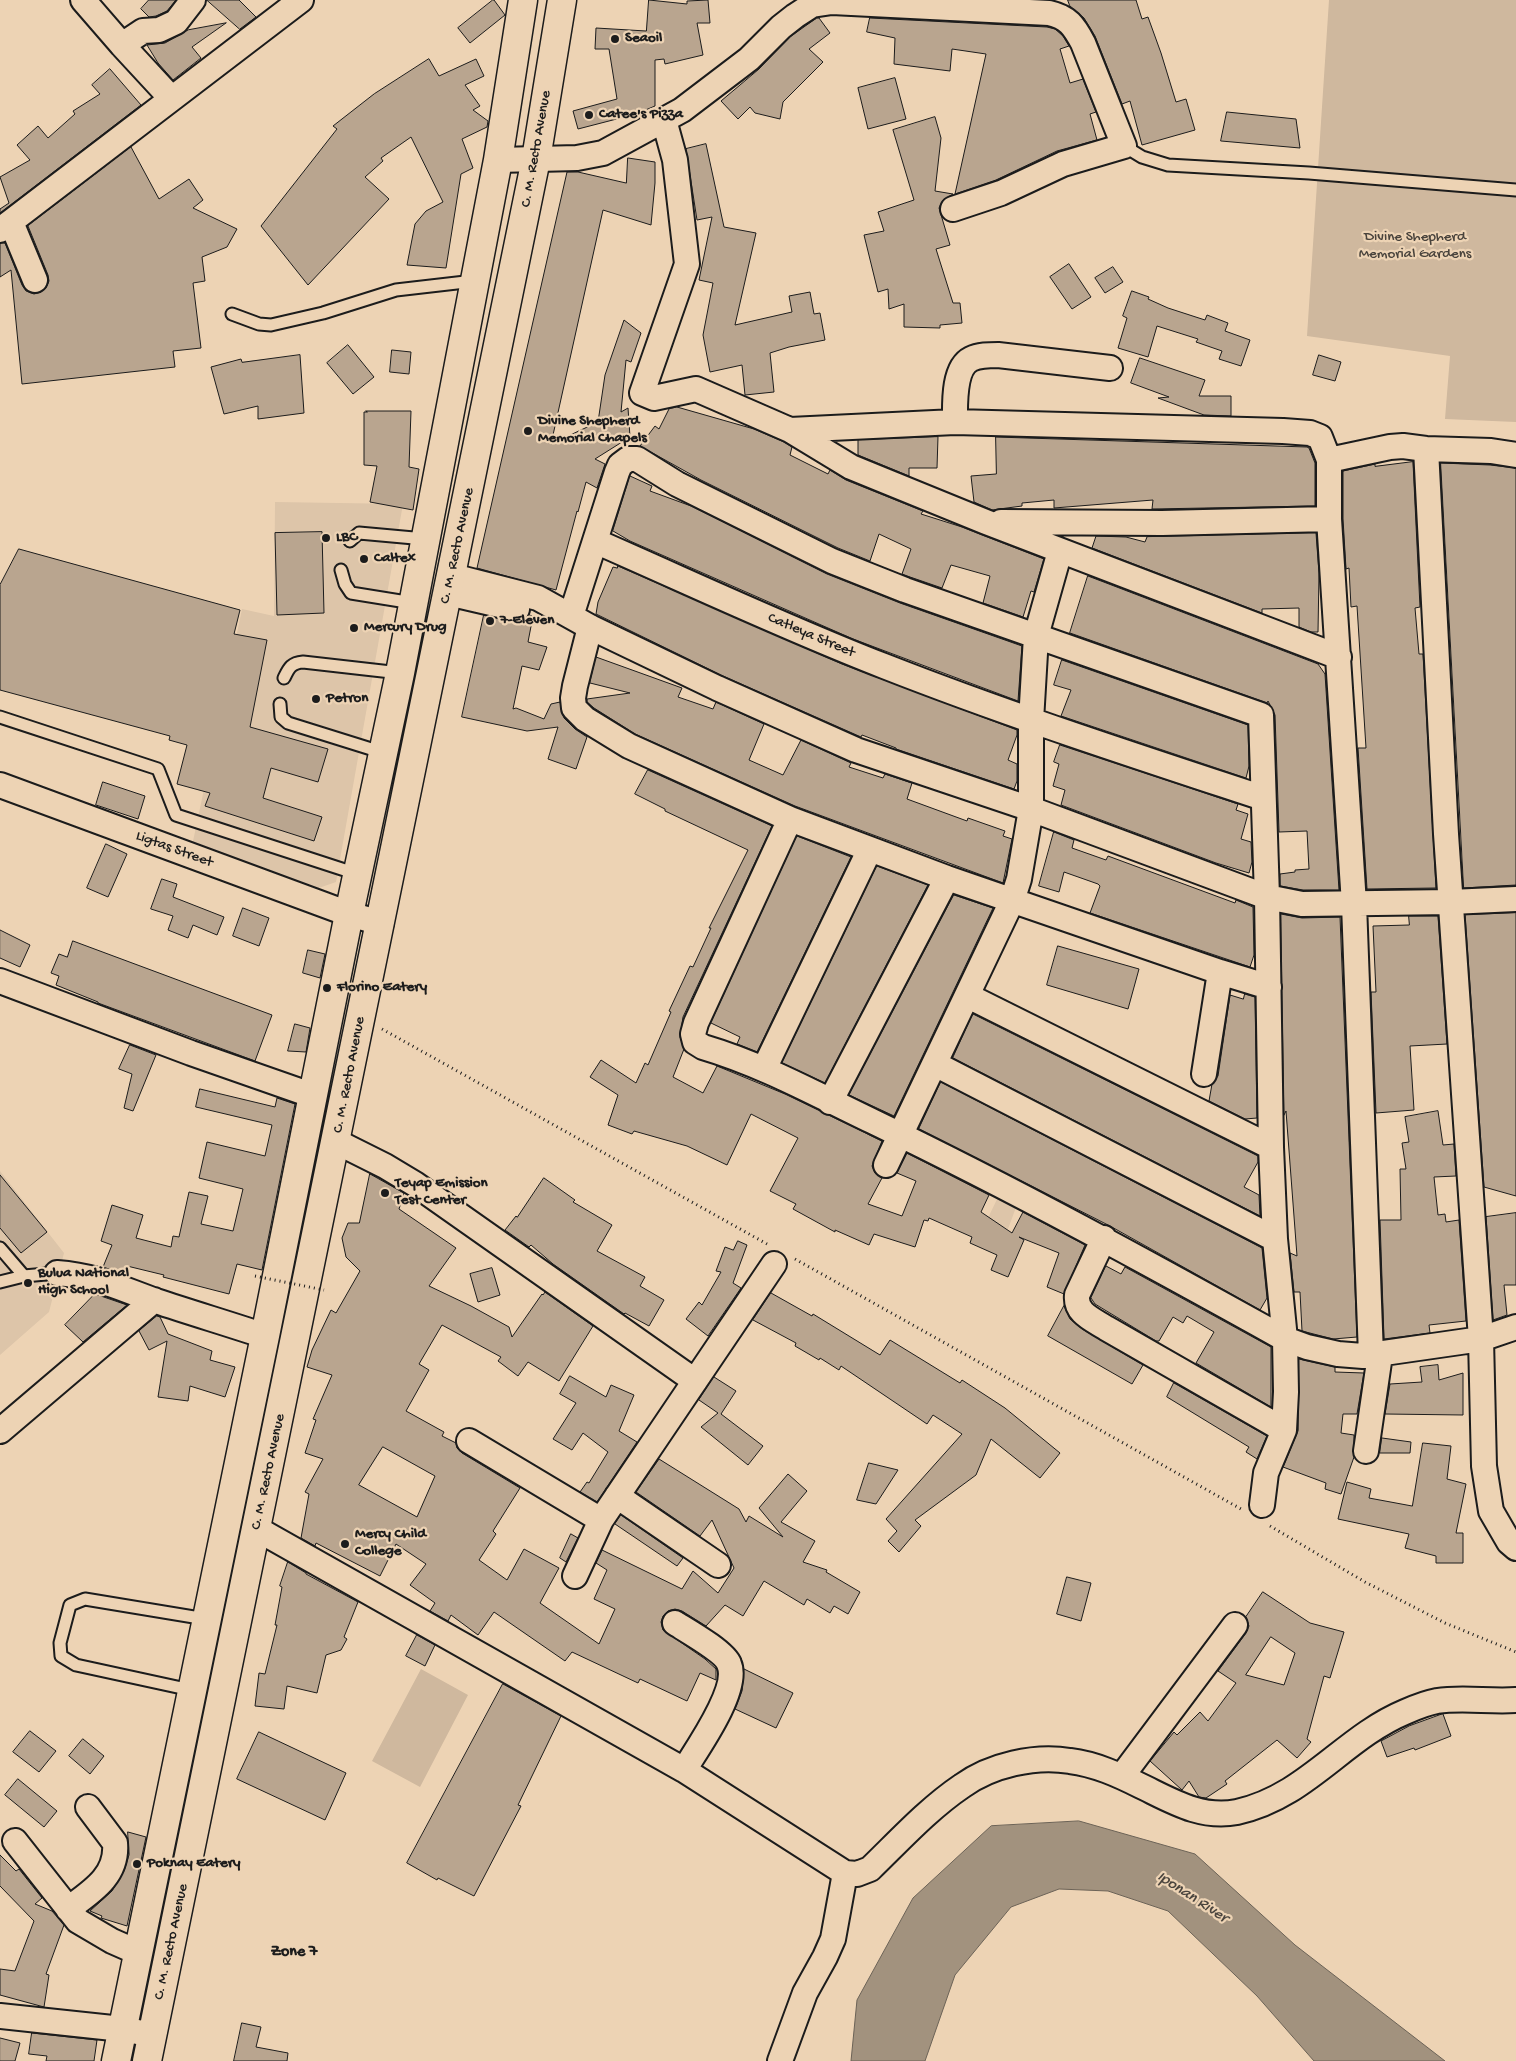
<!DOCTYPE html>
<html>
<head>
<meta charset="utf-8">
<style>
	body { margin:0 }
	canvas { display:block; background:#edd3b4 }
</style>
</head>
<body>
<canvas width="1516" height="2061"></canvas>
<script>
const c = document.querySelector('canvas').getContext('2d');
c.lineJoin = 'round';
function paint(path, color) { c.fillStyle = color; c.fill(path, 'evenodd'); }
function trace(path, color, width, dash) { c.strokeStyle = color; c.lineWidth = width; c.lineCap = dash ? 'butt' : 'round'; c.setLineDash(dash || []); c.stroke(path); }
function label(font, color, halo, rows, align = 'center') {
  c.font = font + ' "Gochi Hand",sans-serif'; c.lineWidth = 4.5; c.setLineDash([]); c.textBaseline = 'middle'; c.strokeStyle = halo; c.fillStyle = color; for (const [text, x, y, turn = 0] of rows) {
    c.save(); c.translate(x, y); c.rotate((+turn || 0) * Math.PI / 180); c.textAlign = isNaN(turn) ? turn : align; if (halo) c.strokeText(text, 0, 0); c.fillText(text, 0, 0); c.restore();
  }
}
const built = new Path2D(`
	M275,502l128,2 -67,378 -23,8 -121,-44 50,-237 32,7z
	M0,1171l64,82 -15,59 -49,43z
	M1000,1193l18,9 -10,27 -21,-9z`);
const green = new Path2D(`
	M1329,0h187v422l-71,-3 5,-63 -143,-20z
	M421,1669l47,26 -48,92 -48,-26z`);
const water = new Path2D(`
	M1079,1821l116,33 100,91 150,116h-131l-57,-65 -89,-85 -60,-20 -49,-2 -48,18 -56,68 -30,86h-74l6,-61 56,-102 78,-72z`);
const building = new Path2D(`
	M149,0h27l-9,11 -11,5 -7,1 -8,-8z
	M207,0h32l17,17 -16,12z
	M493,0h1l11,15 -35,28 -12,-15z
	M649,0l38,4v-3l21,-1 2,23h-13l6,32 -38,9 -1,-5 -9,1v46l-19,8 -58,15 -5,-18 44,-12 -8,-50h-14l1,-21 50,3z
	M1068,0h68l6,19 6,-2 13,36 15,49 10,-3 9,31 -53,15 -12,-44 -8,3 -27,-68 -11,-18 -14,-12z
	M817,18h2l11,15 -21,16 14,13 -40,40 -3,17 -25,-6 -5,-6 -12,12 -17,-18 38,-32 31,-32z
	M870,18l177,9 8,2 8,7 6,10 -9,3 10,34 13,-4 13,33 -6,2 7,26 -40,11 -61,29 -41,14 31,-140 -34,-5 -2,22 -56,-7 1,-26 -28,-6z
	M226,23l-34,24 9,11 -28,22 -15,-17 -11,-18 18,-2 23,-13z
	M429,59l10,17 37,-17 8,17 -19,9 15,21 -7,4 15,11 -1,6 -25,12 11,29 -12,6 -15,94 -39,-3 8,-41 11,-13 17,-9 -32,-65 -30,21 2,3 -18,16 24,22 -81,86 -47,-59 76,-97 -4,-3 41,-32z
	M110,69l31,36 -141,108v-4l9,-6 -9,-26 30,-17 -13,-15 21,-19 10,12 27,-24 -2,-3 27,-17 -8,-9z
	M895,78l11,41 -38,10 -10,-41z
	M1227,112l69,7 4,29 -79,-7z
	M935,117l6,21 -6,53 18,3 -10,6 -4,8 11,37 -14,4 17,54h7l2,20 -22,2v3l-36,-1v-23l-15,5 -1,-20 -10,3 -14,-57 20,-4 -6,-19 36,-12 -21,-70z
	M706,144l18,83 32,6 -21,92 57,-13 -3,-16 21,-4 4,22 6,-1 5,27 -36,7 -19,6 4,39 -29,3 -3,-30 -32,7 -7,-37 10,-52 -14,-3 13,-63 -15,3 -11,-71z
	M131,147l28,52 30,-20 14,21 -10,8 44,21 -10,18 -25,10 3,24 -12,2 8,65 -28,3 2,16 -153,17 -11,-114 -11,7v-34h5l17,42 4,6 8,3 7,-2 5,-4 3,-7 -1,-6 -20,-49z
	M628,158l27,4v21l-4,42 -48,-15 -52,234 47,-22 7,-47 19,-55 17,13 -10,29 -5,-2 -5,52 7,-4 2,29 -35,22 10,5 -8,24 -11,-6 -8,30 -1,-1 -21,79 -79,-22 90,-396h11l48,11z
	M1069,264l22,33 -19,12 -22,-32z
	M1113,267l10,15 -18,11 -10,-15z
	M1132,291l17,6 -1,2 20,9 37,12 2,-5 21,8 -3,8 25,9 -9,26 -22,-7 3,-8 -26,-9 2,-3 -41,-13 -9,31 -30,-9 9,-30 -4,-2z
	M348,345l26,32 -21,17 -26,-31z
	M392,350l19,2 -2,22 -19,-2z
	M300,355l4,58 -46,6v-13l-34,8 -13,-47 30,-8 1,3z
	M1319,355l22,7 -6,19 -22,-6z
	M1140,358l65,22 -6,16h32v20l-27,-1 -46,-17 11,-1 -38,-14z
	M677,407l77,22 30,13 8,5 -2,8 38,19 2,-4 16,10 77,31 -2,3 41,13 82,32 -10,33 -3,-1 -8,26 -40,-14 7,-27 -39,-11 -9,23 -32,-11 -8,-3 9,-25 -32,-15 -9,27 -32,-13 -137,-68 -61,-34 15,-20 4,3 10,-20z
	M366,411h45l-2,56 10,2 -6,41 -43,-8 7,-36 -13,-1v-53h3z
	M938,437l-1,31h-28v8l-51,-21v-15z
	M996,437l311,10 2,1 6,15v43l-163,3 1,-9 -99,8v-8l-32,3v3l-30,4 -18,-8 -3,-26 25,-2z
	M1413,462l7,145 -5,1 4,46h4l13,234 -69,1 -9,-141h8l-9,-142 -6,1 -2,-39 -3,1 -3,-50v-48l32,-7v2z
	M1441,463l49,2 26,3v417l-52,3z
	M630,476l22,10 -2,5 41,15 136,68 73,29 122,43 -4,55 -165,-62 -223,-98 -17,-10z
	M322,532l2,81 -47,2 -2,-82z
	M1316,533l3,40 -1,59h-7l-12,-5v-19l-37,1v4l-170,-65 4,-12 30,1 19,5 2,-5z
	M19,549l221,61 -6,24 33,6 -17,87 78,22 -10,33 -47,-14 -8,30 59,19 -8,24 -109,-35 5,-13 -33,-9 10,-39 -18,-5 1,-4 -170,-46v-105z
	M618,566l224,98 175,66v5l-9,25 9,4v17l-3,8 -118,-40v-1l-34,-13 -1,2 -138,-61 -127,-62 2,-12 15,-35 4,1z
	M1088,576l230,88 7,10 14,216h-36l-23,-4v-12l15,-2v-2l14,-1 -2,-38 -28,1 -4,-117 -7,-14 -1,2 -197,-70z
	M484,615l30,7h7l8,-7 4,1 -5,26 19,5 -8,23 -17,-4 -9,43 3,-1 28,11 7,-15 9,-2 4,16 11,11 12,8 -11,32 -28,-10 10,-32 -31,4 -65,-14z
	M596,657l86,31 -4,9 35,12 3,-7 48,22 -15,36 34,15 18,-35 50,23 -2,4 34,11 2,-4 27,9 -5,16 60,22 1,-3 37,13 -2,5 9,3 -9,44 -208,-77 -160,-72 -41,-26 -7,-6v-3l43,-6 -40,-10z
	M1062,660l186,65 1,41 -3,12 -185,-62 10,-26 -17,-5z
	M1060,745l178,59 -2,6 12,4 -7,25 10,3 1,20 -3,11 -33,-10 -155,-58 4,-15 -12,-4 6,-22 -5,-2z
	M648,770l124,56 -89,191 -3,20 4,12 -11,28 30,16 14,-27 68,28 97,47 -10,25 3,7 7,5 -14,26 34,12 14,-35 -19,-8 10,-20 82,42 -8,17 31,21 11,-21 62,33 -21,49 -17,-7 12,-34 -40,-16 5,3 -16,37 -17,-7 6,-15 -27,-12 2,-6 -43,-19 -1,3 -4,-1 -9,27 -41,-13 -5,11 -34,-15v2l-42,-23 3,-5 -26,-13 28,-53 -47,-24 -24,51 -40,-19 -53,-15 -2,3 -24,-9 10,-30 -28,-18 11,-17 35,23 9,-20 3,2 23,-53 -2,-1 21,-45 3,1 18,-39h-2l39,-78 -83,-39v-2l-30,-15z
	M103,782l42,14 -7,23 -42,-14z
	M1054,832l20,8 -2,8 34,12 2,-4 127,47 1,-3 17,7 1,48 -4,12 -160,-54 10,-27 -2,-2 -34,-12 -5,20 -20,-6z
	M797,836l54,21 -94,195 -20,-8 3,-7 -29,-14z
	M106,844l21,10 -19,43 -21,-9z
	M877,866l51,19 -103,198 -43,-20z
	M162,879l15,5 -4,13 51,20 -7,18 -24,-10 -5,13 -20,-8 5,-14 -22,-7z
	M954,895l39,13 -99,208 -45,-21z
	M243,908l26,10 -10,28 -26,-10z
	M1516,913v283l-32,-9 -19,-272z
	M1281,914l21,4 38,-1 17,420 -24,2 -31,-8 -2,-39h-6l-4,-39 7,3 -11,-145 -2,4z
	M1409,916h29l9,128 -37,2 4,64 -38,3 -5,-121h5l-3,-66 36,-1z
	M0,930l30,15 -10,22 -20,-9z
	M73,941l199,74 -17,46 -157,-58v-1l-42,-17 3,-9 -8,-3 8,-19 8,3z
	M1058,946l81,23 -11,40 -81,-24z
	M308,950l17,4 -5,24 -17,-5z
	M1245,994l10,3 2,121 -12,1 -36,-18 3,-17 6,-8 12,-81 13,4z
	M973,1014l285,142v6l-14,25 15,8 1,21 -307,-158z
	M295,1024l15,4 -4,24 -18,-1z
	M130,1045l26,10 -23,56 -9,-3 8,-34 -13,-5z
	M941,1082l321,166 5,50 -7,12 -150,-84 -191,-97z
	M200,1089l75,18 2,-9 18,6 -33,166 -25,-6 -8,30 -66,-17 1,-2 -37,-9 -3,8 -21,-7 9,-22 -11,-4 11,-36 31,10 -7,23 35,9 2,-11 6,1 10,-45 19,4 -7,28 32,7 10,-42 -44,-11 8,-36 58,14 7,-31 -76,-18z
	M1438,1111l5,34 11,-1 2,32 -22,1 4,38 7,-1 1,8 13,-2 7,101 -37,4 1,8 -46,6 -4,-119h21l-1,-51h6l-4,-26 7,-1 -4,-25z
	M370,1174l34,19 -5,16 57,39 -27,38 42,20 38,21 3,10 30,-43 1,1 2,-3 48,34 -34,55 -31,-19 -10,14 -20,-15 3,-4 -59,-32 -23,39 10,6 -23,41 38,21 -2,4 14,7 1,5 5,5 58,35 -27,43 3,3 -17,26 28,20 17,-31 35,19 -19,35 59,41 16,-35 -21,-10 13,-29 -11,-7 6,-13 80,39 11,-18 25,22 16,-25 -22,-48 -12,16 -64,-44 23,-33 80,50 7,13 3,-6 34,21 -24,-29 29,-34 19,17 -26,31 34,19 -12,21 24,8 -1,2 34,20 -12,22 -14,-8 -4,7 -23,-14 -3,6 -40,-24 -21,35 -18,-11 -19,21 -24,-15 -7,-2 -7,2 -5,5 -2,6 2,8 42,29 11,10v11l-16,-7 -13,28 -47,-22 -2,4 -66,-31 -7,9 -71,-49 -16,23 -27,-20 -3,6 -18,-10 5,-8 -25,-18 16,-21 -30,-20 -16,32 -64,-33 -1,3 -14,-8 8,-44 -4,-2 18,-33 -18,-6 11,-33 -3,-1 19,-44 -25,-8 5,-17 19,-40 5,3 24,-42 -14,-14 -4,-19 6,-15h11zM383,1447l52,29 -18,41 -58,-32z
	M0,1175l47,57 -26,21 -21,-25z
	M544,1178l31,22 -2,2 39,23 -15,26 48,26 -5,9 24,14 -15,26 -24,-13 -1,1 -71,-50 -22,-19 -2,2 -24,-17 11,-14 1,1z
	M1516,1213v72h-12l3,30 -14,5 -7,-103z
	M738,1241l9,4 -14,38 8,5 -33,48 -22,-17 13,-17 3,3 19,-33 -5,-1 9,-24 8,3z
	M1106,1266l15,8 4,-7 146,80v60l-75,-44 18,-31 -27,-16 -4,7 -10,-6 -14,24h-3l-61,-37 -4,-6z
	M492,1268l8,27 -22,7 -8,-28z
	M771,1293l41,23 1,-2 67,41 10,-15 70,43 2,-3 43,28 55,45 -20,25 -49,-39 -15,36 -61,45 6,6 -22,26 -11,-11 9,-10 -11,-12 76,-85 -29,-19 -6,9 -86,-58 -2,4 -19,-12 -1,2 -24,-14 1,-3 -43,-23z
	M95,1294l32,11 -44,37 -18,-17z
	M1064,1306l6,13 12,10 61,36 -11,19 -84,-48z
	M157,1316l3,1 8,17 44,17 -2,9 25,7 -10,30 -35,-11 -2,15 -30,-4 9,-56 -18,9 -10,-19z
	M1299,1359l36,8v5l29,1 -7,41h-14l-2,19 13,2v22l-13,37 -16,-5 1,-6 -43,-16 15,-36z
	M1438,1365l1,15 24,-7v42l-78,-1 5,-30 32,-2 -2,-15z
	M570,1376l36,21 5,-12 23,10 -15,36 18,11 -40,60 -17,-10 7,-10 2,1 19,-31 -25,-19 -11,17 -19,-11 23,-36 -16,-9z
	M714,1377l22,14 -15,23 42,32 -15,19 -47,-38 17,-14 -19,-13z
	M1174,1383l93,53 -10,23 -11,-7 3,-5 -82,-50z
	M1382,1438l29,4 -1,11h-30z
	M1423,1443l28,3 -4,33 19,5 -10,49h7v30h-27v-7l-31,-8 4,-14 -71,-15 9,-37 24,7 -2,9 43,8z
	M869,1463l29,7 -22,34 -19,-4z
	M621,1515l62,43 -6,8 -62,-42z
	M571,1534l7,4 -12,24 -6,-4z
	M288,1562l18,11v1l52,28 -14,35 3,2 -6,11 -15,5 -9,38 -30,-7 -3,23 -29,-3 4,-33 6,1 12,-49h-2l7,-38 -2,-1z
	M1067,1577l24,6 -10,38 -24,-7z
	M1263,1592l47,31 34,9 -14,46 -6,-2 -17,63 4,3 -14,16 -20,-18 -52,41 2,3 -21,14 -7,-1 -10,-16 -7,9 -32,-29 24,-29 3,3 23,-23 8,9 28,-38 -18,-12 28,-38 3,-7 -3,-9zM1271,1637l24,16 -11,32 -38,-10z
	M417,1635l18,10 -10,21 -19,-10z
	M744,1669l49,24 -17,35 -41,-19 7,-18z
	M503,1684l58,32 -43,89 3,1 -47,90 -36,-18 -1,2 -30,-17z
	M1443,1714l8,22 -36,14 -1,-2 -27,9 -6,-16 28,-15z
	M30,1731l26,20 -17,21 -26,-20z
	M259,1732l87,41 -21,47 -88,-41z
	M83,1739l21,17 -14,18 -21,-18z
	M18,1779l39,32 -13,16 -39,-32z
	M128,1832l18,5 -19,89 -26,-8 1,-2 -12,-5 22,-20 12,-20 5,-16z
	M0,1855l16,16 3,-2 23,29 -7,6 17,7 12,14 -18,49 3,1 -5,32 -44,-12v-26l15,2 19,-50 -34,-35z
	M242,2023l19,4 -5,20 32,6 -1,8h-53z
	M32,2033l65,7 -3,21h-48l1,-5 -18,-2z
	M0,2038l20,5 -5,18h-15z`);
const path = new Path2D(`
	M382,1029l385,215
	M795,1259l446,250
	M1270,1526l95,56 80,41 71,29`);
const lane = new Path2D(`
	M1124,146l18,11 26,8 141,8 207,17
	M232,314l27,10 12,1 52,-12 73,-23 78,-9
	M350,541l9,-8 66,6
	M341,570l4,14 6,9 62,10
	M284,678c5,-10 7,-15 19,-16l97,11
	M280,704l1,13 7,6 96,30
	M0,717l158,52 18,46 181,59
	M0,1248l24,28
	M0,1282l24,-6 33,-3
	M191,1690l-115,-25 -15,-9 -1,-13 10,-38 15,-6 121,20`);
const street = new Path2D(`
	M83,0l39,45 49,53
	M122,45l21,-14 16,-1 17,-8 17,-22
	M664,120l11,40 12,104 -45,129 12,5 42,-9 94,41 61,37 22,9 113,46 353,135
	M498,160l79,-2 26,-5 79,-43 67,-51 32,-32 14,-11 17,-11 20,-3 217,11c19,4 25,13 34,30l41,103 -61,18 -62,29 -48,16
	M11,222l24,58
	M0,230l301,-230
	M955,422c0,-17 -2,-54 16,-63 8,-4 18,-4 27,-4l112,13
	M790,430l165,-8 328,9 27,2 10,4 9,23v59l25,385 17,451
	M1426,449l20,385 35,505 3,127 7,45 18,31 7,6
	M1329,460l61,-13 13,-1 23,3 65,2 25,4
	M1001,522l161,1 167,-4
	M595,541c96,42 191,87 289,125 125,49 252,90 379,132
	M452,576l86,22 52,29 127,61 139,62 175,59 236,88 35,7 149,-2 65,-3
	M448,593l69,16
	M571,616l46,-144 3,-7 8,-6h9l40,25 155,77 73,29 356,125 6,182 4,250 4,92 10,100 1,53 -2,38 -178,-102c-14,-9 -31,-15 -29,-33l27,-57
	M590,627l-15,59 -2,12 1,10 11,11 44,27 161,73 157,59 273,94 49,15
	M0,785l349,129 32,9
	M790,819l-94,204 -3,11 2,8 8,5c61,18 116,49 173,76 139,67 274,141 409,216l22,8 31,7 25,2 118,-17 35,-12
	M0,981l191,72 123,43
	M968,996l303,151
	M935,1064l340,175
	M764,1069l106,-220
	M1204,1074l16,-102
	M830,1102l117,-224
	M337,1142l48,24 30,18 280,197
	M886,1165l126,-264 7,-22 12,-70v-88l5,-85 24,-85
	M57,1273c40,3 62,15 99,28 36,12 73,23 109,35
	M0,1431l154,-131
	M469,1441l132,79
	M1366,1451l14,-96
	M617,1496l101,69
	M1262,1505l4,-32 18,-43
	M257,1529l427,241 161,103 12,1 13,-5c29,-28 58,-60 92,-83 29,-21 73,-31 108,-25 25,3 49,14 71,25 31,15 60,33 96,26 69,-15 106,-74 168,-100 9,-4 21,-9 32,-11 26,-4 53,1 79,-1
	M575,1576l26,-56 173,-256
	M675,1623c11,7 50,29 54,41 11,25 -32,85 -45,106
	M1122,1776l113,-151
	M15,1841l63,80 34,20 25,11
	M68,1909c23,-17 50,-33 47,-66l-27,-36
	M0,2016l122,13 31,6
	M780,2061l25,-68 20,-36 8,-18 12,-66`);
const highway = new Path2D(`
	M116,2061l149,-725 84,-422 51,-241 98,-513 25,-160
	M147,2061l389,-1902 26,-159`);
const pathBridge = new Path2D(`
	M255,1276l69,14`);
const markers = [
	[615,39,5,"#1c1c1c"],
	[589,115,5,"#1c1c1c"],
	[528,431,5,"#1c1c1c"],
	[326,538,5,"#1c1c1c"],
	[364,559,5,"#1c1c1c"],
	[490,621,5,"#1c1c1c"],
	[354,628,5,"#1c1c1c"],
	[316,699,5,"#1c1c1c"],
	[327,988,5,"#1c1c1c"],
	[385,1193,5,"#1c1c1c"],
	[28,1283,5,"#1c1c1c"],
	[345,1544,5,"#1c1c1c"],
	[137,1864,5,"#1c1c1c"]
];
const poiNames = [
	["Seaoil",625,39],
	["Catee's Pizza",599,115],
	["Divine Shepherd",538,422],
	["Memorial Chapels",538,439],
	["LBC",336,538],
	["Caltex",374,559],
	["7-Eleven",500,621],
	["Mercury Drug",364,628],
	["Petron",326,699],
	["Florino Eatery",337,988],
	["Teyap Emission",395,1184],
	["Test Center",395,1201],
	["Bulua National",38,1274],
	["High School",38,1291],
	["Mercy Child",355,1535],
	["College",355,1552],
	["Poknay Eatery",147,1864]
];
const streetNames = [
	["C. M. Recto Avenue",537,149,-80],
	["C. M. Recto Avenue",458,546,-78],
	["Catleya Street",811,636,23],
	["Ligtas Street",174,850,20],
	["C. M. Recto Avenue",350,1075,-79],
	["C. M. Recto Avenue",269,1472,-78],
	["C. M. Recto Avenue",172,1942,-78]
];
const parkNames = [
	["Divine Shepherd",1415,238],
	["Memorial Gardens",1415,255]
];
const waterNames = [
	["Iponan River",1192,1898,33]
];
const neighbourhoodNames = [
	["Zone 7",294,1953]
];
paint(built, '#ddc5a9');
paint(green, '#cfb89e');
paint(water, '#a2927e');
trace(water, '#6c6357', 1);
paint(building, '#b9a58f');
trace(building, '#1c1c1c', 1);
trace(lane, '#1c1c1c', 15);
trace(street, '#1c1c1c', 28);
trace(highway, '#1c1c1c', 31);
trace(path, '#1c1c1c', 3, [1, 4]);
trace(lane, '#edd3b4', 11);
trace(street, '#edd3b4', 24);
trace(highway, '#edd3b4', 28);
trace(pathBridge, '#1c1c1c', 3, [1, 4]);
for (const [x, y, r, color] of markers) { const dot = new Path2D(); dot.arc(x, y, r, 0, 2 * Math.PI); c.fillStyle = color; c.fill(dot); trace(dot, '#edd3b4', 2); }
label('bold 15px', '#1c1c1c', '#edd3b4', poiNames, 'left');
label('15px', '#1c1c1c', '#edd3b4', streetNames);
label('15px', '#49433c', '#edd3b4', parkNames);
label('italic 16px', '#4b453e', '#edd3b4', waterNames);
label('bold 16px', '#1c1c1c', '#edd3b4', neighbourhoodNames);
</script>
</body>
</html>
